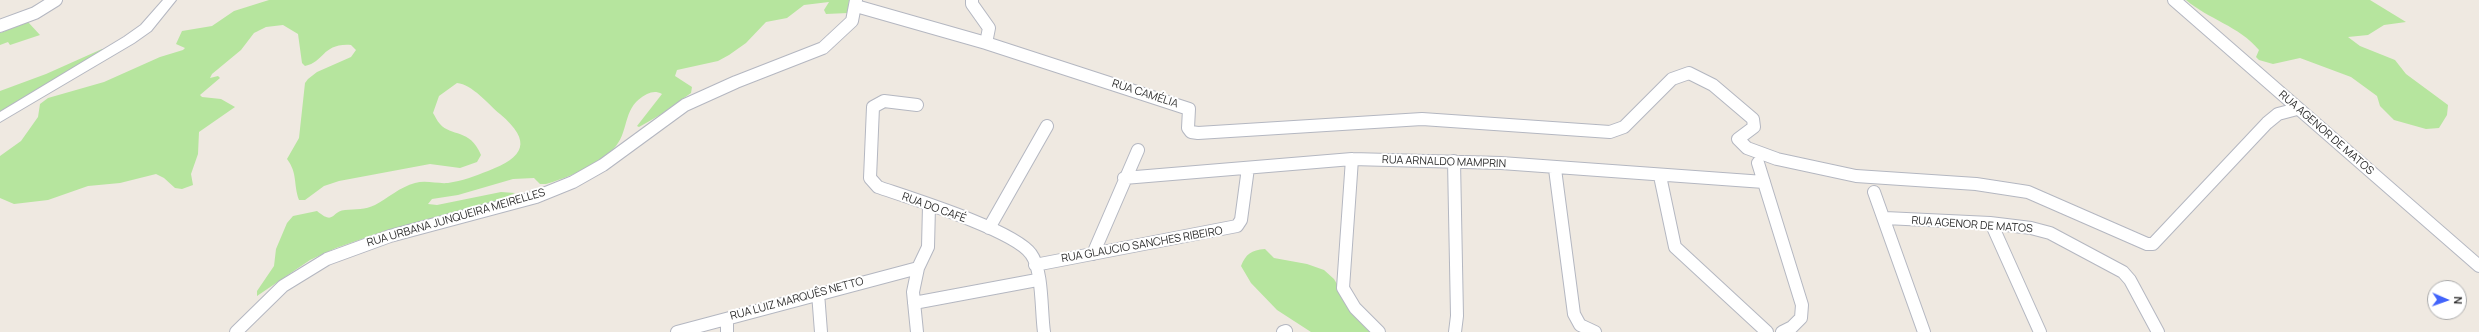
<!DOCTYPE html>
<html>
<head>
<meta charset="utf-8">
<style>
	body { margin:0 }
	#map { position:relative; width:2479px; height:332px; overflow:hidden; background:#efe9e1; font-family:Manrope,sans-serif }
	canvas { display:block }
	.north { position:absolute; left:2427px; top:280px; width:40px; height:40px; box-sizing:border-box; background:#fff; border:1px solid #ababab; border-radius:50%; rotate:92deg; font-size:11px; font-weight:700; line-height:16px; text-align:center; color:#2e2e2e }
	.north::after { content:''; display:block; margin:auto; width:14px; height:18px; background:#4264fb; clip-path:polygon(50% 0,100% 100%,50% 72%,0 100%) }
</style>
</head>
<body>
<div id="map">
<canvas width="2479" height="332"></canvas>
<div class="north">N</div>
</div>
<script>
const c = document.querySelector('canvas').getContext('2d');
c.lineJoin = 'round';
function paint(path, color) { c.fillStyle = color; c.fill(path, 'evenodd'); }
function trace(path, color, width, dash) { c.strokeStyle = color; c.lineWidth = width; c.lineCap = dash ? 'butt' : 'round'; c.setLineDash(dash || []); c.stroke(path); }
function label(font, color, halo, rows, align = 'center') {
  c.font = font + ' Manrope,sans-serif'; c.lineWidth = 4; c.setLineDash([]); c.textBaseline = 'middle'; c.strokeStyle = halo; c.fillStyle = color; for (const [text, x, y, turn = 0] of rows) {
    c.save(); c.translate(x, y); c.rotate((+turn || 0) * Math.PI / 180); c.textAlign = isNaN(turn) ? turn : align; if (halo) c.strokeText(text, 0, 0); c.fillText(text, 0, 0); c.restore();
  }
}
const green = new Path2D(`
	M269,0h580l-1,13 -22,1 -2,-4 5,-8 -25,3 -17,13 -21,4 -20,21 -17,12 -11,6 -41,9 -2,6 17,11 -1,6 -31,22 -21,12 -2,-1 25,-32c-6,-3 -10,-2 -15,0 -25,13 -17,34 -31,52 -17,20 -47,31 -70,38h-6l-6,-6 -21,1 -55,16 -26,4 -4,5 9,1 64,-13 14,1 -25,11 -108,28 -46,16 -26,12 -53,36v-5l17,-25 2,-17 11,-26 6,-7 24,-5c18,15 14,0 28,-1 11,-1 20,0 30,-5 13,-7 25,-18 40,-22 11,-3 22,1 33,0 14,-2 27,-7 40,-12 36,-14 45,-29 12,-57 -11,-9 -28,-30 -43,-31l-18,13 -6,17c2,3 4,8 7,11 11,13 30,4 41,31l-4,7 -17,6 -30,-4 -91,17 -15,5 -19,14h-6c-6,-17 -1,-26 -12,-41l12,-21 6,-55 3,-4 9,-7 34,-15 5,-7 -5,-5c-29,-2 -26,17 -46,21l-3,-3 -4,-29 -15,-9 -17,2 -12,6 -13,17 -29,24 -2,4 8,-2 2,2 -20,17 2,2 19,2 14,8 -36,25 -1,22 -7,20 2,11 -11,4 -7,-1 -11,-10 -8,-4 -36,9 -32,3 -40,14 -34,4 -14,-6v-42l21,-15 17,-24 2,-13 8,-6 56,-16 56,-25 23,-7 2,-2 -9,-4 6,-13 30,-5 22,-15z
	M2186,0h184l36,22 -22,3 -16,10 -20,2 12,9 35,14 11,14 42,31 -1,10 -8,13 -13,1 -32,-9 -14,-14 -3,-10 -26,-19 -51,-19 -27,6 -14,-4 -3,-3 3,-7c-20,-24 -51,-31 -73,-50z
	M28,22l12,13 -30,10 -2,-3 -8,3v-12z
	M102,49l3,1 -105,63v-22l46,-17z
	M1265,249l9,9 33,6 17,6 10,9 16,27 26,26h-65l-34,-22 -26,-27 -10,-17c5,-12 10,-16 24,-17z`);
const minor = new Path2D(`
	M972,0v4l17,24 -3,15
	M2174,0l305,266
	M856,6l130,37 203,66 -1,19 3,4 7,1 224,-14 188,13 14,-5 48,-48 17,-6 24,12 40,34 1,8 -16,12 9,9 30,11 79,17 120,8 52,8 119,52h6l114,-121 11,-9 19,-5
	M0,26l35,-13 21,-13
	M917,105l-33,-4 -11,6 -3,71 8,9c32,11 136,43 153,67 12,16 10,58 13,78
	M1352,159l-9,129 12,20 24,24
	M1454,161l3,155 -2,16
	M1758,163l44,142 -1,13 -9,9 -10,5
	M1555,169l19,145 6,11 15,7
	M1660,176l15,71 92,85
	M1124,178l228,-19 149,4 263,19
	M1874,192l50,140
	M1885,218l105,5 41,5 19,5 73,39 7,8 28,52
	M1992,225l48,107
	M989,228l58,-102
	M1093,254l45,-104
	M1035,265l202,-39 4,-6 7,-52
	M818,293l3,39
	M914,303l123,-23
	M727,319v13
	M236,332l47,-46 44,-27 63,-23 146,-39 37,-15 30,-17 82,-60 51,-23 87,-34 29,-27 4,-21
	M677,332l241,-64
	M917,332l-4,-40 5,-24 10,-21 1,-41
	M1283,332l3,-1`);
const tertiary = new Path2D(`
	M163,0h13l-25,31 -17,12 -134,79v-10l124,-75 17,-12z`);
const streetNames = [
	["RUA CAMÉLIA",1145,94,18],
	["RUA AGENOR DE MATOS",2326,133,41],
	["RUA ARNALDO MAMPRIN",1444,162,2],
	["RUA DO CAFÉ",934,208,20],
	["RUA URBANA JUNQUEIRA MEIRELLES",456,218,-16],
	["RUA AGENOR DE MATOS",1972,225,4],
	["RUA GLAUCIO SANCHES RIBEIRO",1142,245,-10],
	["RUA LUIZ MARQUÊS NETTO",797,299,-15]
];
paint(green, '#b6e59e');
trace(minor, '#b4b7c1', 14);
trace(tertiary, '#b4b7c1', 2);
trace(minor, '#fff', 12);
paint(tertiary, '#fff');
label('11px', '#2e2e2e', '#fff', streetNames);
</script>
</body>
</html>
